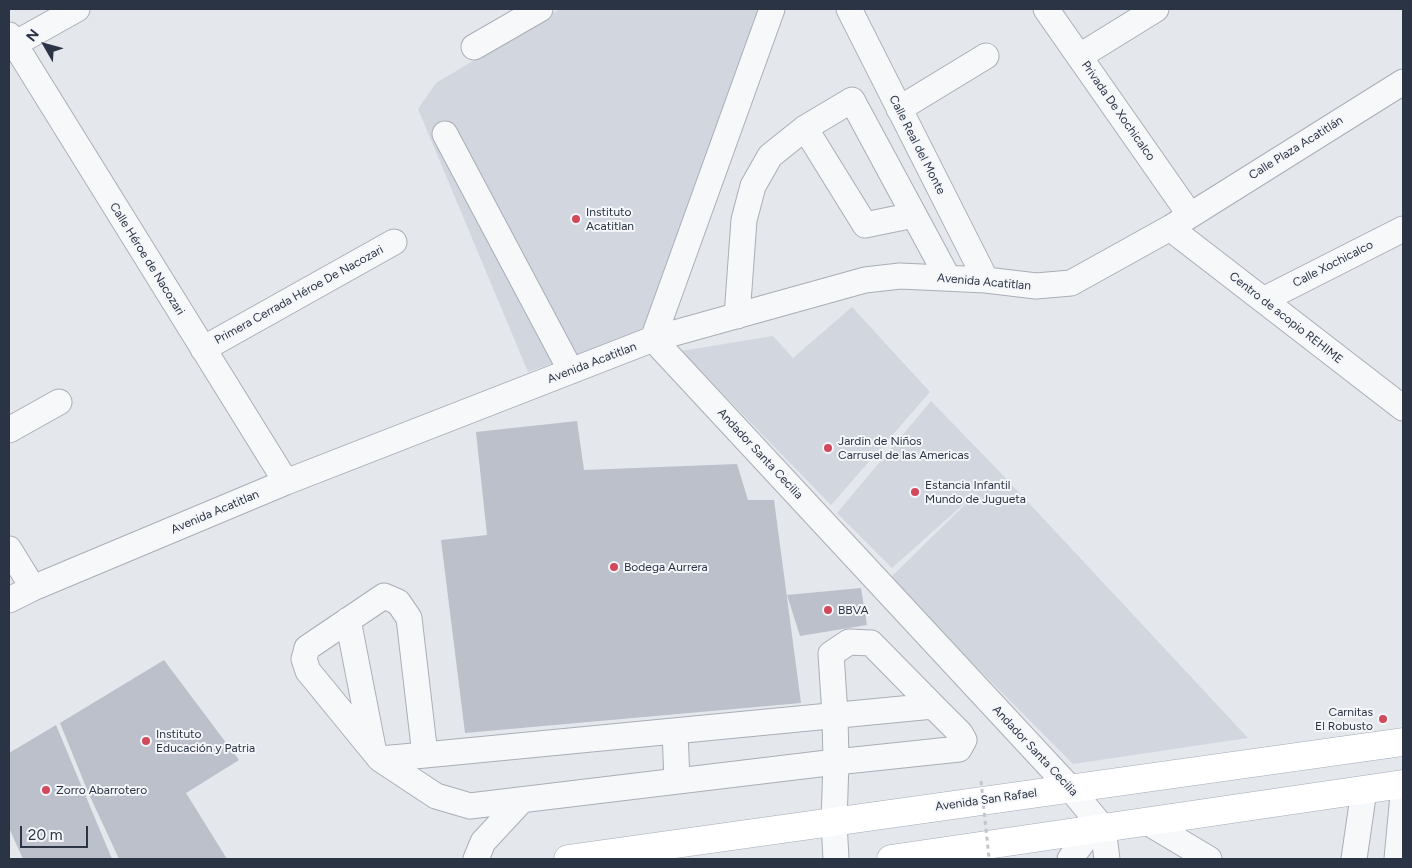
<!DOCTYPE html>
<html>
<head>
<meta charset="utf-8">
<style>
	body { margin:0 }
	#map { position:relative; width:1412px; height:868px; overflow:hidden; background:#e4e7ec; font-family:Figtree,sans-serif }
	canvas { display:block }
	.frame { position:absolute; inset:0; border:10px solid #2b3445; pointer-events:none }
	.north { position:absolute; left:20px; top:20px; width:50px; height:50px; -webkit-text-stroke:4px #f4f6f9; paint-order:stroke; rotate:308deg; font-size:14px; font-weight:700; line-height:20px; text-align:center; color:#2b3445 }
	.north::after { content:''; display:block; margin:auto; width:18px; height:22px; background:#2b3445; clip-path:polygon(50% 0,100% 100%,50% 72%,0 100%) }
	.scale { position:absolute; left:20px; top:826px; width:68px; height:22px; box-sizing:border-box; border:2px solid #2b3445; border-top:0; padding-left:6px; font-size:15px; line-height:18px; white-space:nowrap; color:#2b3445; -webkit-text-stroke:4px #f4f6f9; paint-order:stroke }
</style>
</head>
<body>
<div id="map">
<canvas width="1412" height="868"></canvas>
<div class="frame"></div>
<div class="north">N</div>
<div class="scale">20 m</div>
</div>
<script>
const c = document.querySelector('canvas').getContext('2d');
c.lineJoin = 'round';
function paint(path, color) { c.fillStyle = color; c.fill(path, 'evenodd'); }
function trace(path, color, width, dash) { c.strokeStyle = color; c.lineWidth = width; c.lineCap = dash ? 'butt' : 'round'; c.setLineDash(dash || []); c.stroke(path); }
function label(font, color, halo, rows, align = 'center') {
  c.font = font + ' Figtree,sans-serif'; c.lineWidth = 4; c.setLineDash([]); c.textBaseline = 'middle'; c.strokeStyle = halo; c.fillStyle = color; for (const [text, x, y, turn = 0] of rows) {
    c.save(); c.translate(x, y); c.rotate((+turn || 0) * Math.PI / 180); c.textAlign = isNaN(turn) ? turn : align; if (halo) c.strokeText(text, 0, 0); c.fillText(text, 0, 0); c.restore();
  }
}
const built = new Path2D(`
	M560,9h201l-112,321 -121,42 -110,-263 18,-26z
	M852,307l78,85 -99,113 -150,-154 92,-15 20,22z
	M931,401l68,70 249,267 -175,26 -184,-185 97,-95 -94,84 -55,-55z`);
const building = new Path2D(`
	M577,421l7,49 153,-6 11,36h26l27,203 -336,30 -24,-193 46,-5 -11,-103z
	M861,588l6,37 -67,11 -13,-41z
	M164,660l75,100 -53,33 41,66h-108l-31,-67 -28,-69z
	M56,725l56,134h-89l-9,-20 -5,-11v-75z`);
const minor = new Path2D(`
	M772,9l-119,330 417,449 33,40 4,31
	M849,9l137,271
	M1046,9l144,206
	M9,35l277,447
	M9,47l68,-38
	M474,47l66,-38
	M1080,56l76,-47
	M899,109l87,-53
	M805,128l60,97 49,-10
	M445,134l126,237
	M1170,228l233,180
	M1263,300l140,-71
	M737,316l7,-96 9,-34 17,-30 35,-28 47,-28 96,178
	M203,349l191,-107
	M9,430l50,-28
	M9,549l24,39
	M9,600l24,-12 253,-106 367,-143 212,-59 35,-4 86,4 50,6 35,-3 99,-55 233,-146
	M348,620l25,128
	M675,731l2,50
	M380,759l45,-4 -16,-137 -11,-16 -14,-6 -77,52 -3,11 4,12 72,88 56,37 34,10 366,-44 123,-13 5,-9 -4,-7 -27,-27 -508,49
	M1147,822l62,37
	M476,859l7,-17 39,-42
	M836,859l-2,-37 2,-60 -1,-47 -4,-61 18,-12 22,1 62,63
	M1070,859l22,-29
	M1354,859l10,-69
	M1397,859l6,-64`);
const major = new Path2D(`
	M568,859l835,-117
	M891,859l512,-75`);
const pathBridge = new Path2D(`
	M981,781l8,77`);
const markers = [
	[576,219,5,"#d1495b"],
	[828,448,5,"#d1495b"],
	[915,492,5,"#d1495b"],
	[614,567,5,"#d1495b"],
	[828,610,5,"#d1495b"],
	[1383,719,5,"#d1495b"],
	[146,741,5,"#d1495b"],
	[46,790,5,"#d1495b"]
];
const streetNames = [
	["Privada De Xochicalco",1118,111,55],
	["Calle Real del Monte",917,145,63],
	["Calle Plaza Acatitlán",1296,148,-32],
	["Calle Héroe de Nacozari",147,259,58],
	["Calle Xochicalco",1333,264,-27],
	["Avenida Acatitlan",984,282,5],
	["Primera Cerrada Héroe De Nacozari",299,295,-29],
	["Centro de acopio REHIME",1286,318,38],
	["Avenida Acatitlan",592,363,-21],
	["Andador Santa Cecilia",760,454,47],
	["Avenida Acatitlan",215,512,-23],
	["Andador Santa Cecilia",1035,751,47],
	["Avenida San Rafael",986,800,-8]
];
const poiNames = [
	["Instituto",586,212],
	["Acatitlan",586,226],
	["Jardin de Niños",838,441],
	["Carrusel de las Americas",838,455],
	["Estancia Infantil",925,485],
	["Mundo de Jugueta",925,499],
	["Bodega Aurrera",624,567],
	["BBVA",838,610],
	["Carnitas",1373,712,"right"],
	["El Robusto",1373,726,"right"],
	["Instituto",156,734],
	["Educación y Patria",156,748],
	["Zorro Abarrotero",56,790]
];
paint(built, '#d2d6de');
paint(building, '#bbc0ca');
trace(minor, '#a9aeb7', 27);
trace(major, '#a3abb8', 29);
trace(minor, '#f7f8fa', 25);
trace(major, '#fff', 28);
trace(pathBridge, '#c2c5cb', 3, [4, 4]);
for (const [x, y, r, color] of markers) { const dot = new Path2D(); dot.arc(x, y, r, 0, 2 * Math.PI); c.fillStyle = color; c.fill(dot); trace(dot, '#f4f6f9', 2); }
label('12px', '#2b3445', '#f4f6f9', streetNames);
label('12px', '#2b3445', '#f4f6f9', poiNames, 'left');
</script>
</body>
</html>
